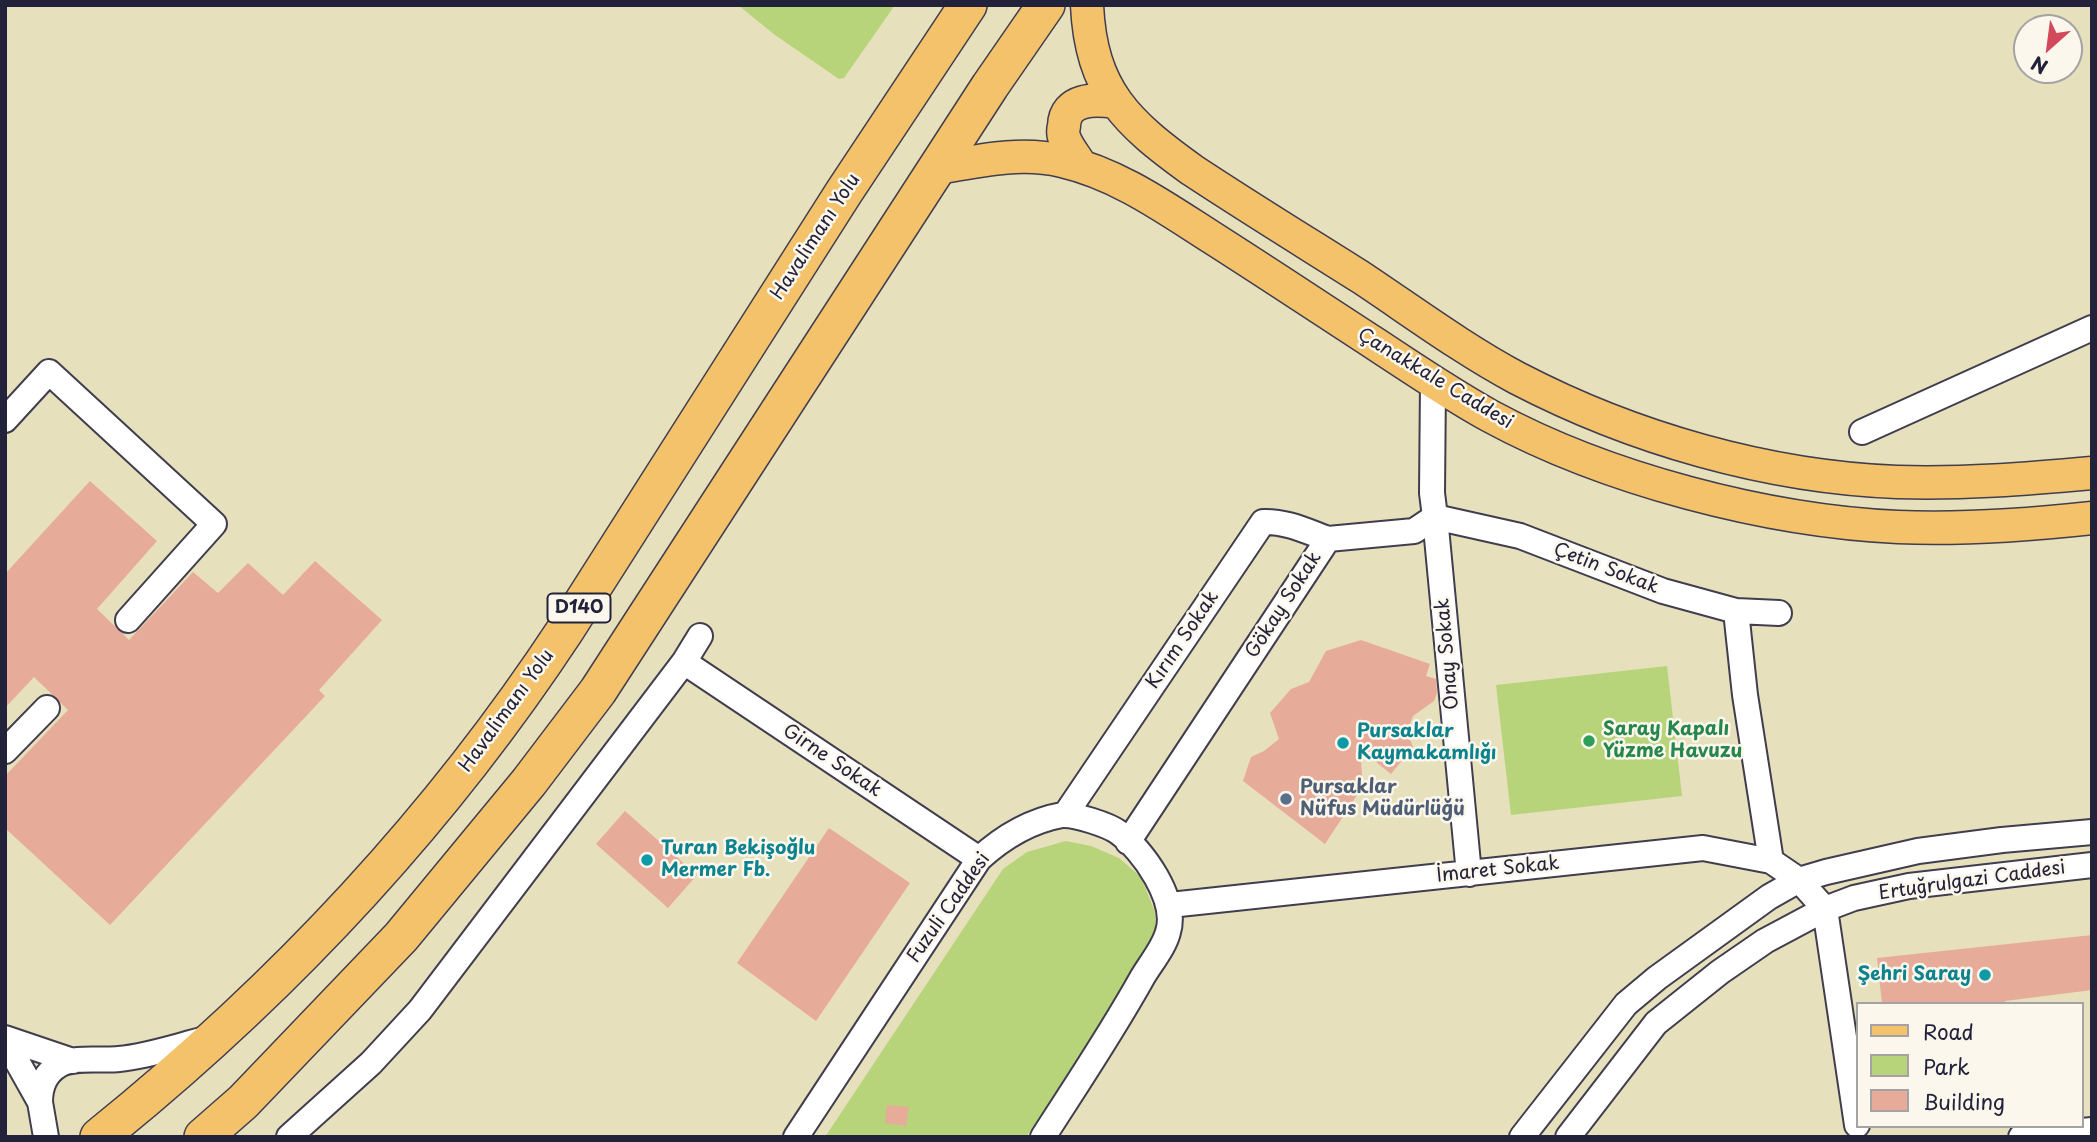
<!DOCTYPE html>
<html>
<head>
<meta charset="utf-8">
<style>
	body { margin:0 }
	#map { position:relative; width:2097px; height:1142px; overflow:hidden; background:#e7e0bc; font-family:"Playpen Sans",sans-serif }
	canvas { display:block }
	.frame { position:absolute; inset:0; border:7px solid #22223b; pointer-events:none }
	.legend { position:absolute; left:1856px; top:1002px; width:228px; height:126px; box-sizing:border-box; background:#fbf7ec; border:2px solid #a4a2a5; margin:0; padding:9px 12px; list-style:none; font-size:21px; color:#22223b }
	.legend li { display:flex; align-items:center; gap:14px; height:35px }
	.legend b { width:35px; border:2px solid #a4a2a5 }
	.north { position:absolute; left:2013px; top:14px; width:70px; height:70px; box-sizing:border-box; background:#fbf7ec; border:2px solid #a4a2a5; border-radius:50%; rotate:208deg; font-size:19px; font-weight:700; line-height:28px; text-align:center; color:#22223b }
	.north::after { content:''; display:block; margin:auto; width:24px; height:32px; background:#d1495b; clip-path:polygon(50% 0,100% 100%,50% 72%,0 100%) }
</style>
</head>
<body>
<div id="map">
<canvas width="2097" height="1142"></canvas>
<div class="frame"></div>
<ul class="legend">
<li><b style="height:9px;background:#f4c26a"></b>Road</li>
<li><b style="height:19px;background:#b7d47a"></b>Park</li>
<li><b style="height:19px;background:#e7ab99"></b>Building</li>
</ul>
<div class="north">N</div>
</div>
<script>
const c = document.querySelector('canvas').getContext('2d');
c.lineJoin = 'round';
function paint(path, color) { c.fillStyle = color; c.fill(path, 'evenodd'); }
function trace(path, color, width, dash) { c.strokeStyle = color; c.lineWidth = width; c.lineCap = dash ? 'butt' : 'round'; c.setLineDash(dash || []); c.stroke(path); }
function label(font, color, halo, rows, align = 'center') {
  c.font = font + ' "Playpen Sans",sans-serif'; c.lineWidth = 5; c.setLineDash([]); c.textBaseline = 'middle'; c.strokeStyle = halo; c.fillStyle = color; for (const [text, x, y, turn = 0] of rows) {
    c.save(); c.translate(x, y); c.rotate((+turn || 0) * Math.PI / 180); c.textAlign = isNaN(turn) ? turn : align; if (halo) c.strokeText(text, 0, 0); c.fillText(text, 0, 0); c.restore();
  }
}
const green = new Path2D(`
	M738,5h157l-51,73 -5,1 -64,-44z
	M1667,666l15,130 -171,19 -15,-130z
	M1066,841l25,5 28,12 22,19 14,35 1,22 -9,26 -121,177h-201l178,-268 24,-17z`);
const building = new Path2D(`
	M90,481l67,60 -60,68 32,31 64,-68 25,21 30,-30 35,32 32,-34 67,59 -63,70 6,6 -215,229 -105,-97v-52l63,-66 -34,-33 -29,31v-134z
	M1361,640l69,24 -4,12 10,3 1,14 -3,8 -21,15 -6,16 6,15 -22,27 -31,-25 3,37 -38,58 -82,-63 8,-24 13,-6 15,-12 -9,-26 21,-24 18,-7 17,-31z
	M625,811l72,64 -29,33 -72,-64z
	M829,828l81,55 -94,138 -79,-58z
	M2092,935v55l-87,11v3h-123l-5,-46z
	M887,1105l22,2 -3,19 -21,-3z`);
const minor = new Path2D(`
	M5,420l44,-48 165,152 -86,96
	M1862,432l230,-104
	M1736,611l9,84 26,166
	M684,662l295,197
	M5,751l42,-43
	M1065,815l198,-293c23,-1 43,9 65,17
	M1128,842l200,-303 86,-8 21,-14 -3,-24 1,-110
	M1469,874l-34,-357 85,19 143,55 73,20 43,2
	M1170,905l533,-57 68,13 28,19 26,29 32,216
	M5,1038l68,23
	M5,1040l35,62 6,35
	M40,1102c0,-15 5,-29 19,-37 16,-9 42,-4 60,-6 31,-3 61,-14 91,-21
	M289,1137l82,-74 49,-53 264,-348 16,-26
	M796,1137l183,-278c24,-22 50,-38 83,-44 13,-1 46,10 56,17 25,18 60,68 50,100 -4,16 -18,32 -26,46 -30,54 -65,106 -99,159
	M1522,1137l104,-133 31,-26 112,-81 30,-17 27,-8 92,-21 84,-11 90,-8
	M1568,1137l88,-114 64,-51 45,-31 60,-32 29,-11 55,-12 183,-21
	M2021,1137l71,-7`);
const major = new Path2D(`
	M1087,5c4,86 40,118 105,165 56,37 113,72 170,108 51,34 101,71 155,100 115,60 250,99 380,104 65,2 130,-3 195,-9
	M1081,166c-5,-9 -14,-19 -17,-29 -1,-3 -1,-7 0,-11 1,-28 31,-27 51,-24
	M938,168c40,-7 83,-17 124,-7 56,13 102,46 149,76 55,35 109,71 163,106 38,25 76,51 116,73 116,63 277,105 408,111 65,3 129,-2 194,-9`);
const highway = new Path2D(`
	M99,1137c180,-145 340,-315 467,-508l278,-437 124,-187
	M203,1137l40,-35 158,-165 128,-155 69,-91 392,-605 56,-81`);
const markers = [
	[1589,741,7,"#2e9e5b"],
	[1343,743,7,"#0f9aa8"],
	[1286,799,7,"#5c6f8a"],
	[647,860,7,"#0f9aa8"],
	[1985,975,7,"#0f9aa8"]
];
const shields = [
	[579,608,63]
];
const shieldNames = [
	["D140",579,608]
];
const streetNames = [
	["Havalimanı Yolu",816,237,-57],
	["Çanakkale Caddesi",1435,379,31],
	["Çetin Sokak",1606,569,21],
	["Gökay Sokak",1284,605,-57],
	["Kırım Sokak",1183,640,-56],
	["Onay Sokak",1448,654,-95],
	["Havalimanı Yolu",507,711,-54],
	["Girne Sokak",832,761,34],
	["İmaret Sokak",1498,870,-6],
	["Ertuğrulgazi Caddesi",1972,881,-8],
	["Fuzuli Caddesi",949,908,-55]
];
const leisureNames = [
	["Saray Kapalı",1603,730],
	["Yüzme Havuzu",1603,752]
];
const cultureNames = [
	["Pursaklar",1357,732],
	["Kaymakamlığı",1357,754],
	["Turan Bekişoğlu",661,849],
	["Mermer Fb.",661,871],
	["Şehri Saray",1971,975,"right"]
];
const serviceNames = [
	["Pursaklar",1300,788],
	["Nüfus Müdürlüğü",1300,810]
];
paint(green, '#b7d47a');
paint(building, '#e7ab99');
trace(minor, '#403e4e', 28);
trace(major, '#403e4e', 35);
trace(highway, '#403e4e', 40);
trace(minor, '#fff', 24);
trace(major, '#f4c26a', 32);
trace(highway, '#f4c26a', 37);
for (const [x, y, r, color] of markers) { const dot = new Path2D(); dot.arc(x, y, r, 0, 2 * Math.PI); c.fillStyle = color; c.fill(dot); trace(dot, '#fbf7ec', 2.5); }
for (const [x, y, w] of shields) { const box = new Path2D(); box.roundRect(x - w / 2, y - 14.5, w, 29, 5); c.fillStyle = '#fbf7ec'; c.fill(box); trace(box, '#22223b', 2); }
label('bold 18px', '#22223b', null, shieldNames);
label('19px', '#22223b', '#fbf7ec', streetNames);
label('bold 19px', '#27864d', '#fbf7ec', leisureNames, 'left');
label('bold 19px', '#0d838f', '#fbf7ec', cultureNames, 'left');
label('bold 19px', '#4e5e75', '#fbf7ec', serviceNames, 'left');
</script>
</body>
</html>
